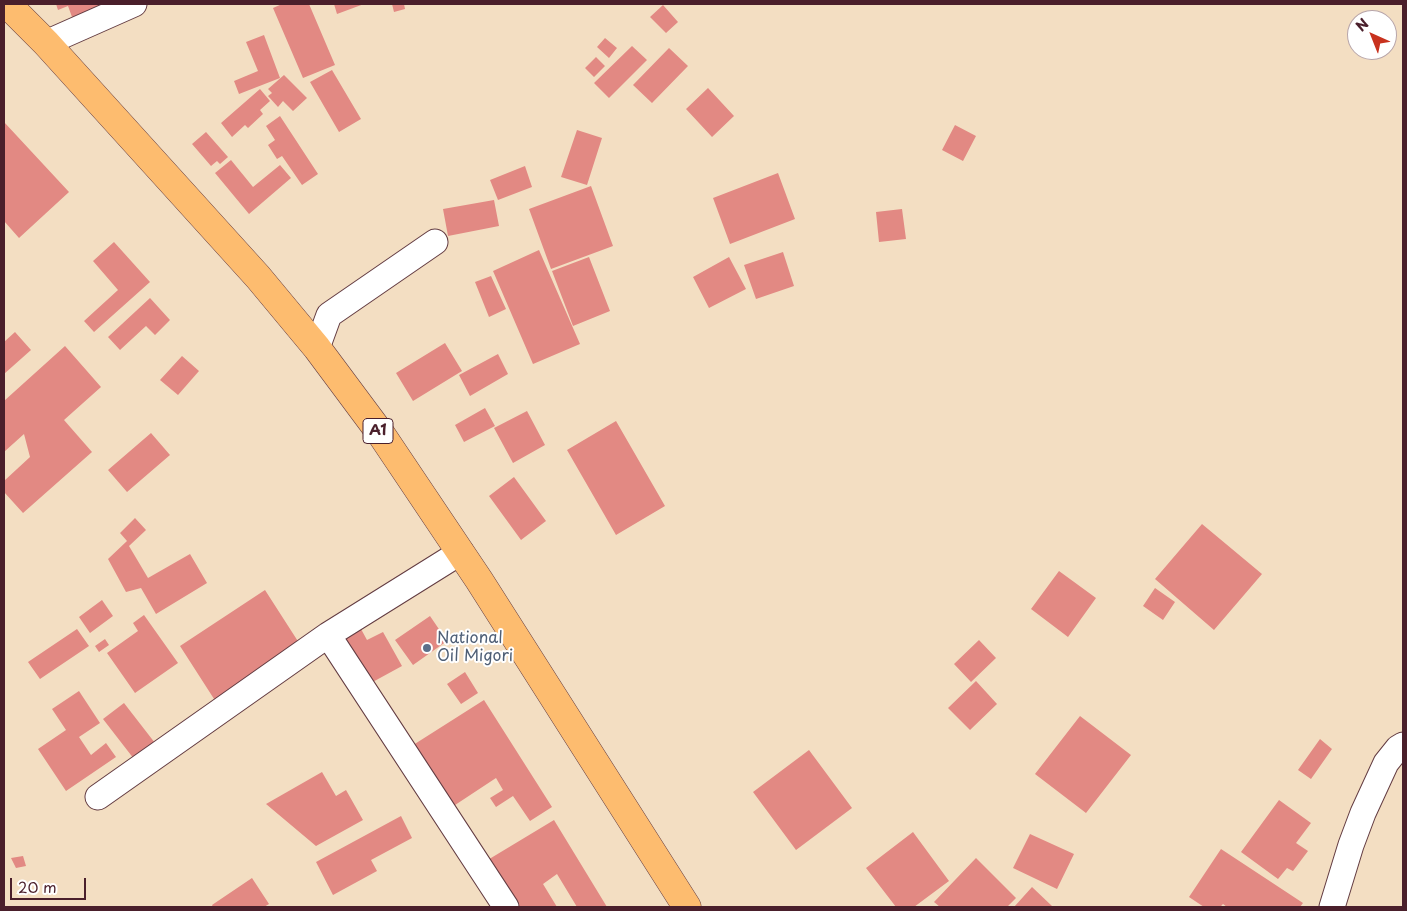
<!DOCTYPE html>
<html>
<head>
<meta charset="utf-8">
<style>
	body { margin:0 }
	#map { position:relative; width:1407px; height:911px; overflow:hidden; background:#f3dec2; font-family:"Playpen Sans",sans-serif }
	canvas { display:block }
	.frame { position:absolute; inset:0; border:5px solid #4a1f2b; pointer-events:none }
	.north { position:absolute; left:1347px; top:10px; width:50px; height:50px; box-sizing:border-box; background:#fff; border:1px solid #b7a5aa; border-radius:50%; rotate:316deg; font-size:14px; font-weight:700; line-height:20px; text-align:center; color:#4a1f2b }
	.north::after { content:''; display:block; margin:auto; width:18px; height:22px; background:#c8321e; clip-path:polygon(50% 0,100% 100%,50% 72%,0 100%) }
	.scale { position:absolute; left:10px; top:878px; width:76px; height:22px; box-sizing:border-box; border:2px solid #4a1f2b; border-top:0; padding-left:6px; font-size:15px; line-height:18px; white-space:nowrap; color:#4a1f2b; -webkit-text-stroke:4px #fff; paint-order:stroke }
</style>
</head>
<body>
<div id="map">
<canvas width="1407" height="911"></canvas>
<div class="frame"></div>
<div class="north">N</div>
<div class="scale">20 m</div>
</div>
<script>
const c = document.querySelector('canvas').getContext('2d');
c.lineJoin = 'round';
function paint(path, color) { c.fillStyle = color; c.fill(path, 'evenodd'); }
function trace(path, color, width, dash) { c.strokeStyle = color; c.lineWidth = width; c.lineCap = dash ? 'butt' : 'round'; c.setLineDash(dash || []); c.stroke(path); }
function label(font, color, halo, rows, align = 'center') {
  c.font = font + ' "Playpen Sans",sans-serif'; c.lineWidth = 4; c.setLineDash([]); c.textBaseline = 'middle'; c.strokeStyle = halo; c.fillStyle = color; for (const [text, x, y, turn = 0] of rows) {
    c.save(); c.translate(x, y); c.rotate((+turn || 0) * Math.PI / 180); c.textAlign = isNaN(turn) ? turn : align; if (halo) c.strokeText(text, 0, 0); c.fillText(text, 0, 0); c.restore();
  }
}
const building = new Path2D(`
	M56,4h44l1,3 -29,10 -4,-11 -10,4z
	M282,4h27l26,61 -32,13 -30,-70z
	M334,4h30l-27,10z
	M392,4h12l1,5 -11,3z
	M663,5l15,17 -12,11 -16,-16z
	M264,35l16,43 -41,16 -5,-13 24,-10 -12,-29z
	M605,38l12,10 -8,10 -12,-11z
	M632,46l15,14 -38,38 -15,-15z
	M669,48l19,18 -36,37 -19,-18z
	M596,57l9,9 -11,11 -9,-9z
	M332,70l29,49 -22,13 -29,-50z
	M284,75l23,23 -14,13 -10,-10 -5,6 -10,-11 4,-3 -4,-4z
	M708,88l26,28 -22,21 -26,-28z
	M260,89l10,12 -10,9 3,4 -15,14 -3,-3 -13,12 -11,-14z
	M280,116l38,58 -16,11 -20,-29 -5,3 -9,-14 7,-5 -9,-14z
	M4,122l65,70 -50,46 -15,-17z
	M955,125l21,11 -13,25 -21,-11z
	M577,130l25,8 -15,47 -26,-8z
	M206,132l22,25 -8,7 -3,-3 -6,5 -19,-22z
	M231,160l22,27 27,-22 11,13 -42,36 -34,-41z
	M525,166l7,21 -34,13 -8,-20z
	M778,173l17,46 -65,25 -17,-46z
	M591,186l22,60 -62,23 -22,-60z
	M494,200l5,26 -51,10 -5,-27z
	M902,209l4,30 -27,3 -3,-30z
	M114,242l36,40 -56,50 -10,-11 34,-31 -25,-29z
	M539,250l41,94 -47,20 -40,-93z
	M783,252l11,34 -38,13 -12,-34z
	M589,257l21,54 -37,15 -21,-55z
	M729,257l17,32 -37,19 -16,-31z
	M491,276l15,33 -17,8 -14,-35z
	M150,298l20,22 -15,15 -9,-9 -26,24 -12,-13z
	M15,332l16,18 -27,24v-32z
	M445,343l17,28 -49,30 -17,-28z
	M65,346l36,41 -37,33 28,32 -69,61 -19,-21v-11l26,-24 -6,-23 -20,18v-51z
	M498,354l10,20 -38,22 -11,-21z
	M182,356l17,15 -21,24 -18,-15z
	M485,408l10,18 -31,16 -9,-17z
	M527,411l18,34 -32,18 -19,-35z
	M616,421l49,85 -49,29 -49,-85z
	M151,433l19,22 -43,37 -19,-22z
	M514,477l32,44 -25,19 -32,-44z
	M135,518l11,12 -17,16 19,32 42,-24 17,29 -51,31 -15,-26 -15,4 -18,-33 19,-18 -7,-8z
	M1202,524l60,50 -48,56 -59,-51z
	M1059,571l37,27 -28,39 -37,-28z
	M1155,588l20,14 -12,18 -20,-14z
	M265,590l36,56 -85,56 -36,-56z
	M102,600l11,16 -23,17 -11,-16z
	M144,615l34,48 -43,30 -28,-40 31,-22 -5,-8z
	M430,616l17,25 -34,24 -18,-25z
	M77,629l12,17 -49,33 -12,-17z
	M361,629l6,11 16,-8 19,34 -33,18 -25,-46z
	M105,639l4,6 -10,7 -4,-6z
	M979,640l17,18 -25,24 -17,-18z
	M465,672l13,21 -17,11 -14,-20z
	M976,681l21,23 -27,26 -22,-22z
	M79,691l21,32 -21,14 12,18 15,-12 10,14 -50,34 -28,-42 28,-19 -14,-21z
	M484,700l68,107 -22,14 -17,-25 -17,11 -6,-9 13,-8 -7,-12 -47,31 -39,-62z
	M124,703l31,40 -21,16 -31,-40z
	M1080,716l51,39 -45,58 -51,-39z
	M1320,739l12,10 -21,30 -13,-9z
	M809,750l43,58 -56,42 -43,-58z
	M322,772l14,24 10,-6 17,30 -47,26 -50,-42z
	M1279,800l32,23 -15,20 12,8 -15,20 -6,-3 -9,11 -37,-27z
	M401,816l11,22 -41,22 6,11 -44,24 -17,-33z
	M554,820l53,87h-30l-20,-33 -14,10 14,23h-43l-28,-46z
	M913,832l36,49 -35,26h-18l-30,-39z
	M1030,834l44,20 -17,35 -44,-21z
	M1221,849l82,54 -3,4 -15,-1 -1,1h-57l-4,-3 -3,3h-16l-15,-10z
	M23,856l3,10 -10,2 -5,-10z
	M976,858l40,40 -9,9h-67l-6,-5z
	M252,878l17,26 -5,3h-51l-1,-2z
	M1032,887l20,19 -1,1h-37z`);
const street = new Path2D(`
	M46,43l88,-39
	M317,348l12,-33 106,-73
	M328,635l133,-83
	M98,797l230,-162 178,272
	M1332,907l19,-62 12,-32 23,-50 12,-15 5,-3`);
const highway = new Path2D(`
	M7,4l39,39 212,234 59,71 64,86 98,146 208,327`);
const markers = [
	[427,648,5,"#5c6f8a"]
];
const shields = [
	[378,431,30]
];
const shieldNames = [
	["A1",378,431]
];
const serviceNames = [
	["National",437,639],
	["Oil Migori",437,657]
];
paint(building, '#e28983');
trace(street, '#633c42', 27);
trace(highway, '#633c42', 29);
trace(street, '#fff', 25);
trace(highway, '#fdbc6f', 28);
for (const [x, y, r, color] of markers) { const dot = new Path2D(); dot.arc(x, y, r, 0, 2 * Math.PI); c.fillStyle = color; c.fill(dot); trace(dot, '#fff', 2); }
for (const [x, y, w] of shields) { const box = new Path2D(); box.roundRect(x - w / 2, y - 12.5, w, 25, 4); c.fillStyle = '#fff'; c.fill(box); trace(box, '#4a1f2b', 1); }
label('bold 15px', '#4a1f2b', null, shieldNames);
label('16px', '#4e5e75', '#fff', serviceNames, 'left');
</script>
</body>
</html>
